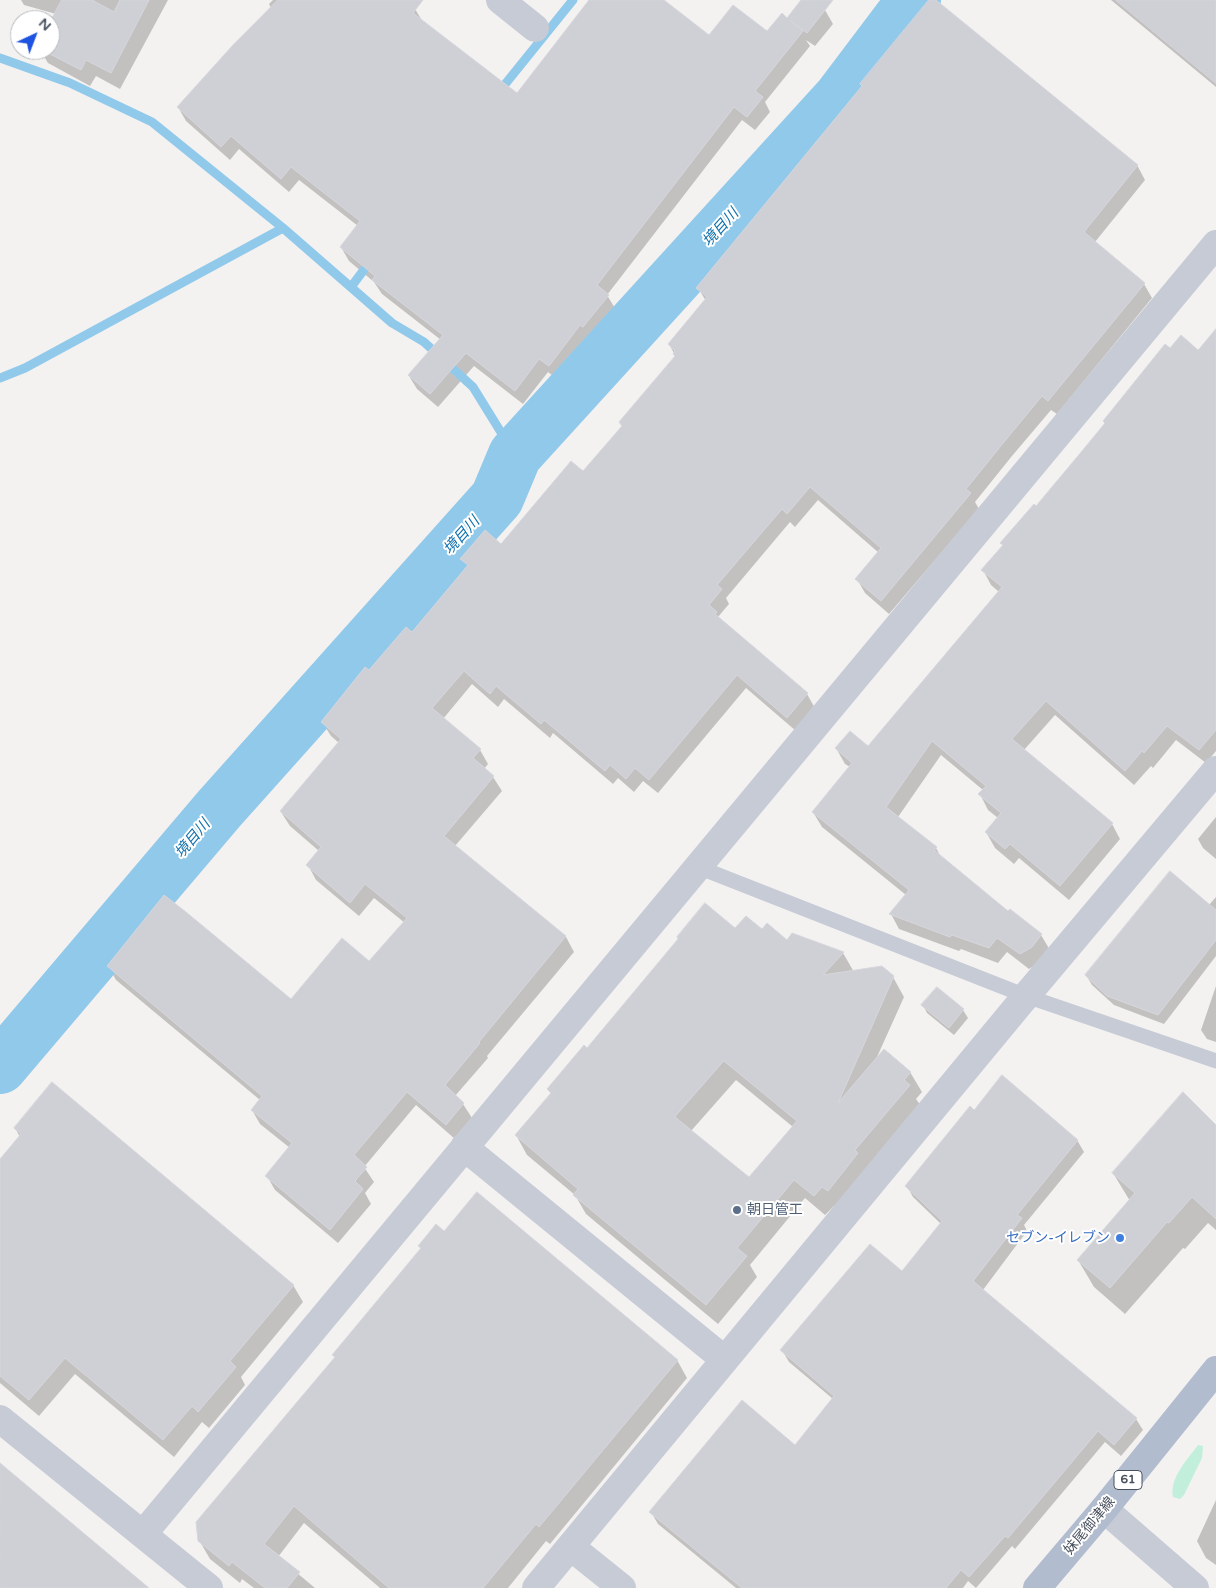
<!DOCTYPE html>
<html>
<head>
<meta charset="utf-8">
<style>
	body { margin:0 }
	#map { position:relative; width:1216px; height:1588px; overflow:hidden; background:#f4f2f1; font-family:"Varela Round",sans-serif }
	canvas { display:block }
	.north { position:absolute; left:10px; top:10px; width:50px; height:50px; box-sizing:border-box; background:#fff; border:1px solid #b6b9bf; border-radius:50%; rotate:43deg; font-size:14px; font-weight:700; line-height:20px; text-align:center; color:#49515f }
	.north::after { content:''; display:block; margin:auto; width:18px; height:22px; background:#1e53e1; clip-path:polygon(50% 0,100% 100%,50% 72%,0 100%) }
</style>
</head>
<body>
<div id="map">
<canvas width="1216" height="1588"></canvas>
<div class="north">N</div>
</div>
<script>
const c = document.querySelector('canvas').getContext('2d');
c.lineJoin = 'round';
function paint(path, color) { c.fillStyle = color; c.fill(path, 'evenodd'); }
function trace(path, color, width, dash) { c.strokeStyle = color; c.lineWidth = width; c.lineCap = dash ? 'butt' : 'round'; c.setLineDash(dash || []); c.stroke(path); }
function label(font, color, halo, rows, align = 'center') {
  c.font = font + ' "Varela Round","Noto Sans JP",sans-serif'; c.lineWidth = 4; c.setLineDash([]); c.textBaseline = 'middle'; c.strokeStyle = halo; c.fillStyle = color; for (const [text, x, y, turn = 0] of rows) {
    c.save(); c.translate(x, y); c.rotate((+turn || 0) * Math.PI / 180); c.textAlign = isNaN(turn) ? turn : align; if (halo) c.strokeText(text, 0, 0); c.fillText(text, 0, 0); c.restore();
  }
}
const green = new Path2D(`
	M1198,1445l5,1 -1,12 -18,37 -4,4 -7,-2c-4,-19 15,-38 25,-52z`);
const shadow = new Path2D(`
	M21,0h147l-48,89 -24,-13 -6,10 -42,-23 -8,-13h10v-25l6,-11 -32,-9z
	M273,0h132l10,9 8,13 94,73 74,-95h71l47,37 58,-4 20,-14 15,-19h11l12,10 8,14 -18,22 -9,-6 4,6 -45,56 5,10 -15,18 -13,-10 -135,175 9,15 -25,30 -3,-2 -31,41 -9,-7 -25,32 -49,-38 -36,41 -21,-18 -8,-13 32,-36 -59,-46 -8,-12 -25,-21 -8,-14 17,-21 -59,-46 -10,12 -50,-43 -9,11 -44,-39 -8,-14 93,-99 -2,-4z
	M930,0h4l203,165 8,15 -50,62 49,42 8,14 -95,116 -6,-4 -39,46 -37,46 4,7 -90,105 -24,-21 -8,-14 22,-26 -61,-53 -23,27 -5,-5 -64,76 3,6 -11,13 89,77 8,14 -19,23 -50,-43 -88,105 -15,-12 -9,11 -16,-14 -5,6 -60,-51 -3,5 -46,-39 -6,8 -26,-23 -29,35 37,31 8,14 -4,5 9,8 9,14 -47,55 111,91 8,15 -87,104 1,2 -33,38 8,8 9,14 -17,21 -39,-34 -52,62 10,15 -9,11 6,11 -33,39 -63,-53 -8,-14 23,-28 -30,-24 -8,-14 8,-10 -144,-120 -8,-14 183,35 78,-38 36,-40 -31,-25 -15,18 -43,-36 -8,-15 11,-14 -29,-25 -9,-14 58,-69 -8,-7 -9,-14 47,-50 43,-39 55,-65 -5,-9 39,-13 83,-73 39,-46 53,-70 -7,-13 37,-43 -8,-13 165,-201z
	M1111,0h105v87z
	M1216,331v420l-10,12 -30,-23 -23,28 -2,-2 -17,19 -79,-70 -31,35 88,74 8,15 -51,61 -50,-42 -5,6 -19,-16 -9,-16 12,-14 -10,-8 -8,-16 3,-4 -42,-35 -43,62 38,31 5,9 68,56 32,22 9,15 -9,12 -12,7 -22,-17 -9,11 -37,-14 -2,2 -60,-22 -8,-15 15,-19 -84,-68 -9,-15 37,-45 -5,-3 -9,-16 32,-1 131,-155 -8,-7 -8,-15 187,-220 29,2z
	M1216,817v42l-13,-11 -5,-9z
	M1216,897v59l-52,68 -50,-19 -22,-20 -6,-10 123,-70z
	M735,930h27l25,12 56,11 11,19 39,5 11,20 -27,60 33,15 12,20 -6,7 5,7 -82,104 -5,-4 -9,9 -20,-17 -55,67 7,12 -39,47 -132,-110 -11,-19 -48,-40 -11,-20 36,-41 -3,-5 39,-40zM736,1080l57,47 -44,52 -58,-48z
	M1216,986v56l-9,-3 -6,-9z
	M923,1005l40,5 5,8 -14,17 -27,-22z
	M974,1112l103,28 7,12 -60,73 3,6 -44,59 153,129 7,11 -22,26 -16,-14 -90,107 -3,-3 -36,42 -8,-7 -5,7h-227l-78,-64 -7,-12 144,-65 38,-48 -44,-37 -7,-12 120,-77 39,-49 -28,-27 -6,-11z
	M1216,1127v103l-8,-7 -23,26 -2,-1 -58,66 -31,-27 -16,-27 52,-59 -17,-28z
	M15,1128l278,157 10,17 -62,75 4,8 -36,43 -7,-6 -28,35 -99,-83 -36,42 -39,-33v-222l20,-24z
	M444,1233l233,127 10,18 -137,166 -4,-3 -38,47h-128l-76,-65 -26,34 37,31h-61l-12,-9 -2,4 -30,-24 -11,-19 137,-182 -2,-3 88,-105 -3,-4z
	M1216,1500v65l-10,-7 -9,-17z`);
const stream = new Path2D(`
	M0,58l70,25 82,39 131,106 109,95 32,19 49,45 42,68
	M498,93l75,-93
	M351,287l21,-28
	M0,378l25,-10 258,-140`);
const river = new Path2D(`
	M0,1067l219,-258 278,-311 18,-43 325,-357 74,-98`);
const building = new Path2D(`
	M62,0h30l22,12 6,-12h29l-38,73 -25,-13 -5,10 -31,-16v-32z
	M278,0h145l-10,13 104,80 72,-93h75l45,35 24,-30 34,26 15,-18 5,5 14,-18h32l-26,33 -17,-13 13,11 -48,60 8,6 -16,20 -13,-10 -137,178 12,10 -26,32 -3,-2 -31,41 -10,-7 -24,32 -49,-38 -36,41 -22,-19 35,-40 -71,-55 3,-4 -35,-29 20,-26 -69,-54 -10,12 -50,-43 -10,11 -44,-40 56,-62z
	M929,0h7l202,165 -54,67 61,51 -97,118 -6,-5 -38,46 -38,47 5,4 -90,108 -26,-22 26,-31 -71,-61 -23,27 -5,-5 -65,76 5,4 -13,16 8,7 -2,2 93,79 -21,25 -50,-43 -88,105 -14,-12 -9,11 -16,-14 -5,6 -61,-51 -3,4 -45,-38 -6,8 -26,-23 -32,37 49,41 -8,9 21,18 -50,60 122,100 -87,106 1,1 -35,42 19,18 -18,22 -39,-33 -53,63 13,12 -12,14 8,8 -33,41 -65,-54 27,-33 -41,-33 11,-14 -155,-130 57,-71 22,17 105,87 51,-61 27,23 38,-43 -42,-34 -15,19 -44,-38 15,-18 -41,-36 61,-72 -20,-17 44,-55 4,3 37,-43 6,5 56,-67 -8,-6 25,-29 16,14 70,-83 12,10 39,-45 -3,-4 56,-66 -2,-2 2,-3 -7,-7 39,-47 -11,-9 166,-202 -2,-2z
	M1116,0h100v83z
	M1216,329v401l-17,20 -32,-24 -23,27 -2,-2 -17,20 -79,-70 -34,38 101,84 -53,63 -50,-42 -5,5 -20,-17 16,-19 -23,-19 8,-8 -54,-45 -46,66 51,40 -3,3 74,61 2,-2 32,25 -10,13 -12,7 -23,-16 -8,10 -37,-13 -2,2 -61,-23 20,-24 -97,-78 40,-49 -17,-15 15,-17 18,15 134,-159 -21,-17 22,-25 -3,-2 34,-39 2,2 46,-55 23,-28 -2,-2 62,-77 5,4 11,-13 17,15z
	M1170,871l46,39v30l-58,75 -51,-19 -22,-21z
	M705,903l30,25 11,-12 16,13 5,-6 20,17 5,-7 52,19 -21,23 59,-9 12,10 -56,127 46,-54 27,23 -7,8 6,5 -55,65 3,3 -30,38 -6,-4 -8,9 -20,-16 -57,68 10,8 -41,49 -133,-110 5,-6 -63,-54 36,-42 -4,-4 37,-44 3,3 91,-109 -1,-2zM724,1061l73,60 -48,56 -74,-60z
	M937,987l27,22 -15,19 -28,-23z
	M1002,1075l76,65 -61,75 5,3 -49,63 164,137 -23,27 -16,-14 -90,107 -3,-2 -36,41 -8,-7 -15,18h-204l-93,-76 93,-112 53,45 39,-49 -54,-46 90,-106 32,27 40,-50 -37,-35 65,-80 4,4z
	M52,1082l242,203 -64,76 6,6 -38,45 -6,-6 -29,34 -98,-82 -36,42 -29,-24v-217l21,-25 -7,-6z
	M1183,1092l33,33v94l-24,-22 -23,26 -2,-1 -57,66 -33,-28 58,-67 -23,-20z
	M477,1192l201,168 -139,167 -3,-3 -53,64h-94l-95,-82 -30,38 36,28 -13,16h-22l-33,-26 -3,4 -31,-25 -2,-19 139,-165 -3,-2 89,-107 -3,-2 18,-22 8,7z
	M0,1463l149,125h-149z`);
const service = new Path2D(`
	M698,867l328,129 190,65`);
const minor = new Path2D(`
	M500,0l35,28
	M464,1147l261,213
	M0,1419l209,169
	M143,1534l1073,-1290
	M571,1547l51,41
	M536,1588l490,-592 190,-226`);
const tertiary = new Path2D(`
	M1104,1509l91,79`);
const primary = new Path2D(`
	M1037,1588l67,-79 112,-139`);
const markers = [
	[737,1210,5,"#5c6f8a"],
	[1120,1238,5,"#3f7fe0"]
];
const shields = [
	[1128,1480,28]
];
const shieldNames = [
	["61",1128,1480]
];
const serviceNames = [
	["朝日管工",747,1210]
];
const shopNames = [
	["セブン-イレブン",1110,1238]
];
const streetNames = [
	["妹尾御津線",1090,1526,-50]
];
const waterNames = [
	["境目川",721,228,-48],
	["境目川",462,536,-48],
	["境目川",193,839,-50]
];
paint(green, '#c2efdb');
paint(shadow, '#0003');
trace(stream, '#91c9eb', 9);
trace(river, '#91c9eb', 54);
paint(building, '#ced0d6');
trace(building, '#d6d6dc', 1);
trace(service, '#c6cbd5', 15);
trace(minor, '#c6cbd5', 28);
trace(tertiary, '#c6cbd5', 28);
trace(primary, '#b2bccf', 28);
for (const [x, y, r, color] of markers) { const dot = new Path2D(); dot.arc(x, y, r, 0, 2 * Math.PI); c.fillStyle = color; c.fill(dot); trace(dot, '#fff', 2); }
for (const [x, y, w] of shields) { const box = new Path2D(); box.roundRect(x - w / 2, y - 9.5, w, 19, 4); c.fillStyle = '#fff'; c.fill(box); trace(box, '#49515f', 1); }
label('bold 12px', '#49515f', null, shieldNames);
label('14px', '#4e5e75', '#fff', serviceNames, 'left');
label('14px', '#366cbe', '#fff', shopNames, 'right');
label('14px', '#49515f', '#fff', streetNames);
label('italic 15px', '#1071ab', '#fff', waterNames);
</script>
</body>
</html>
